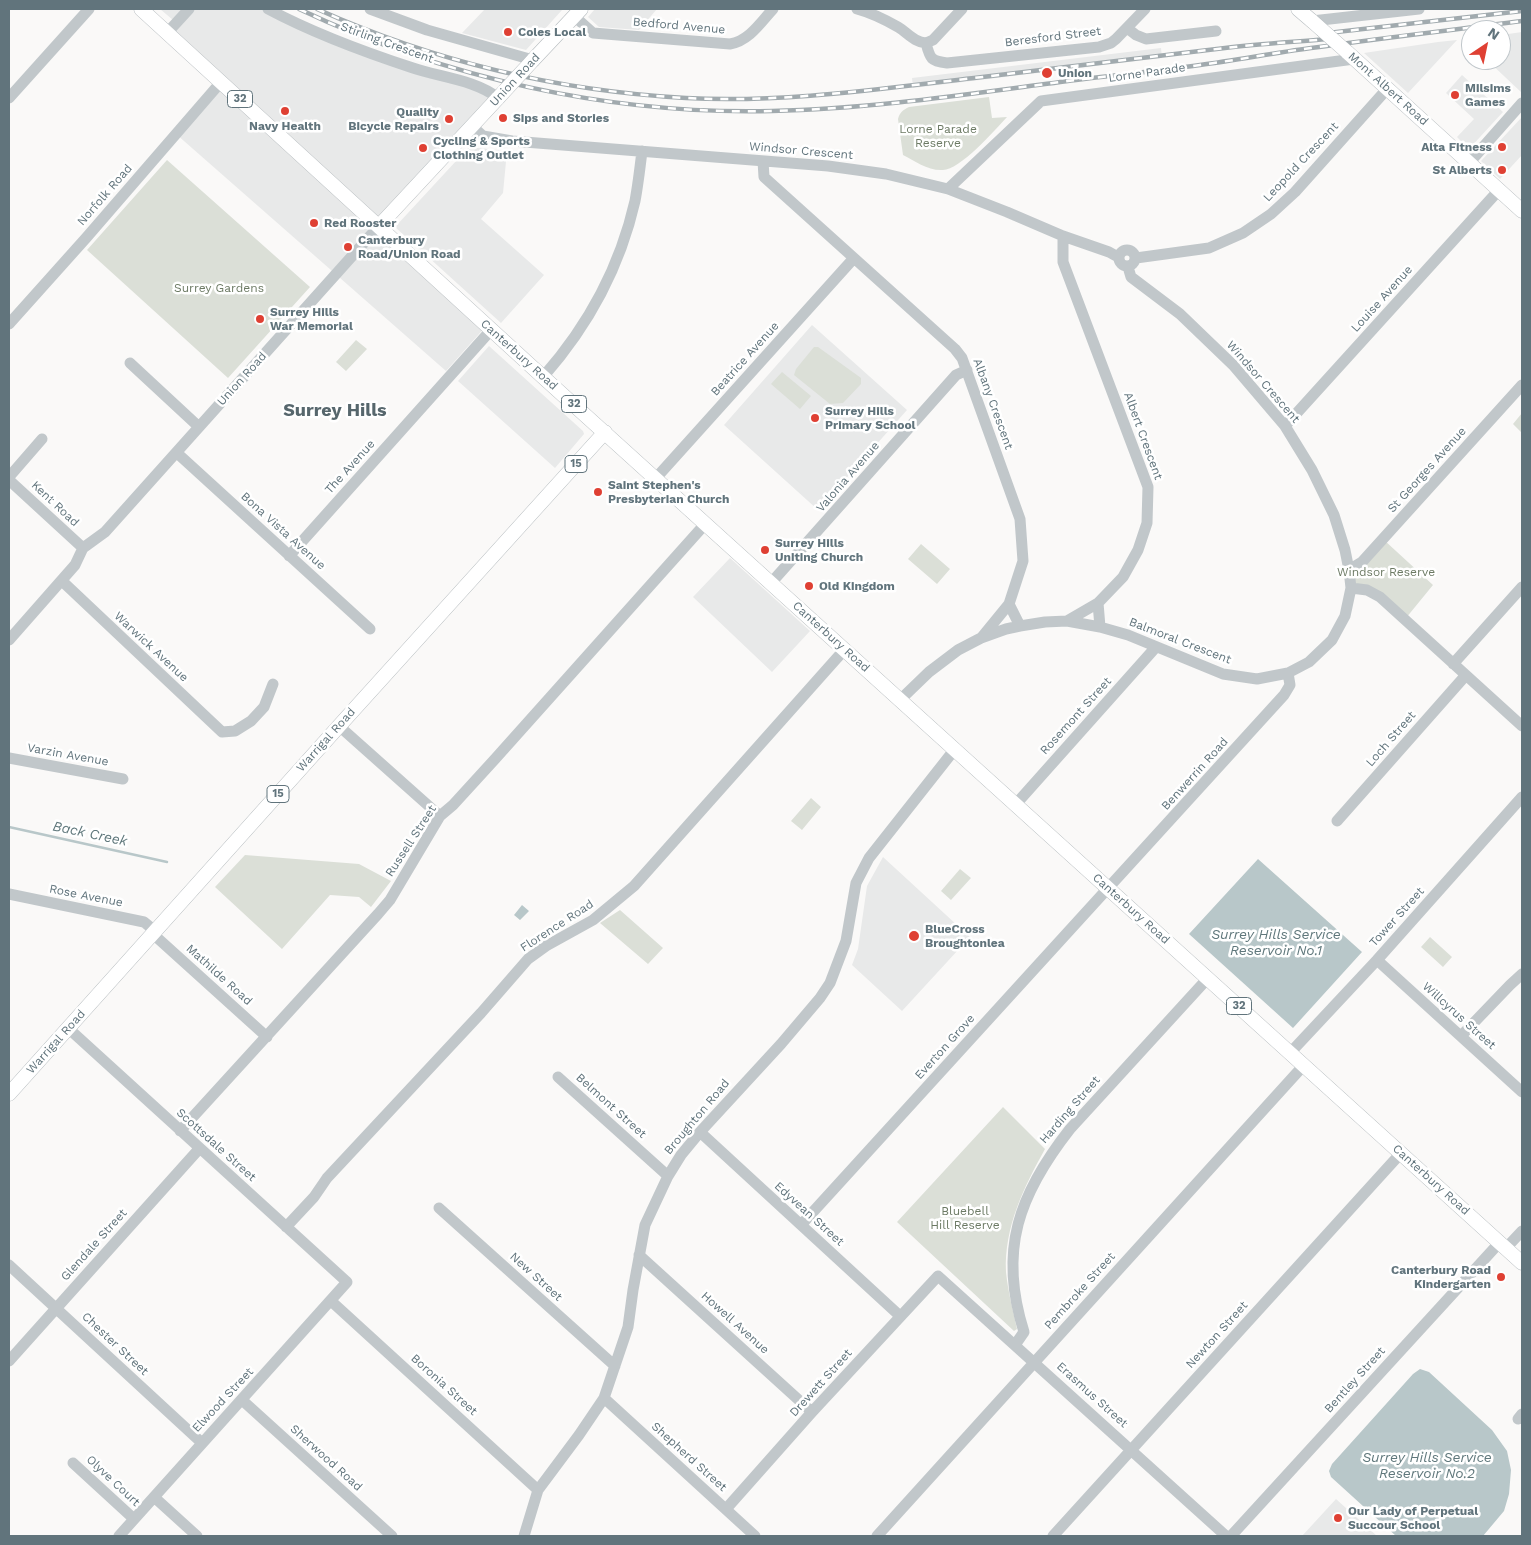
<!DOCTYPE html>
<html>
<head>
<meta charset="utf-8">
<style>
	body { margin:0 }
	#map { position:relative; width:1531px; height:1545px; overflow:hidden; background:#faf9f8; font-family:"Work Sans",sans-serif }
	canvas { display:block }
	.frame { position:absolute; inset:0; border:10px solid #61747c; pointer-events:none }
	.north { position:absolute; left:1461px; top:20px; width:50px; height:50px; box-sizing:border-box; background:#fff; border:1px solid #c0c7cb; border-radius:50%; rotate:34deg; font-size:14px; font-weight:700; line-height:20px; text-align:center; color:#61747c }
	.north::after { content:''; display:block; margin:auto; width:18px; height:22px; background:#df4033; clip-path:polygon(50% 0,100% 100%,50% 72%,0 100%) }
</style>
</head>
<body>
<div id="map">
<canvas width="1531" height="1545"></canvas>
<div class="frame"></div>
<div class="north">N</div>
</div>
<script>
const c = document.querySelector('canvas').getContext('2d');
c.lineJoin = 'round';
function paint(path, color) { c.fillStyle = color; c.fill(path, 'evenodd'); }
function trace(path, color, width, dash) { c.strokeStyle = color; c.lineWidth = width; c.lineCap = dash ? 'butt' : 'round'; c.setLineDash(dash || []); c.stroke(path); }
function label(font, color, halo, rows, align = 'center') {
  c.font = font + ' "Work Sans",sans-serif'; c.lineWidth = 5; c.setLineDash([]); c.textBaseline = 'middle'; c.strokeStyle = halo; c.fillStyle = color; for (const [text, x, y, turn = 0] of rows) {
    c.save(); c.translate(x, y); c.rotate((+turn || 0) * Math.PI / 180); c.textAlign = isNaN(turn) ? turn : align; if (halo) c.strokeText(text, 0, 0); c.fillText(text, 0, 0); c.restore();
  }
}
const built = new Path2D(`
	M160,9h23l-10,11z
	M189,9h79l230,89 -119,128 108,99 -41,46 -270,-237 45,-52 -54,-49z
	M485,9h76l1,1 -36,40 -64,-17z
	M595,9h62l-18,21 -40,-3 -11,-10z
	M1522,32v61l-35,-33h14v-25z
	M1457,40l-49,53 -44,-40 74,-11z
	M1161,48l1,10 -249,30 -1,-10z
	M1462,75l41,37 -34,37 -12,-12 17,-18 -28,-26z
	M1522,117v38l-22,24 -19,-18z
	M469,147l38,4 -4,42 -22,26 63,56 -43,48 -106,-96z
	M812,325l95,85 -89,100 -94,-85z
	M489,346l94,85 1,3 -29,34 -97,-87z
	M730,558l80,73 -38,41 -79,-75z
	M883,857l87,80 -68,74 -50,-46 6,-16 9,-63z
	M1336,1499l41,37h-75z`);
const green = new Path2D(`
	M989,97l3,21 15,-1c-12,13 -47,53 -64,53 -15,1 -28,-9 -40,-15l-5,-36c2,-7 5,-9 11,-12z
	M167,160l143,127 -82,91 -141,-128z
	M356,340l11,9 -21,22 -10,-9z
	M814,347h4l43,31v6l-18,19 -13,1 -36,-29 2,-6z
	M782,372l29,24 -11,13 -29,-25z
	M1522,413v20l-9,-9z
	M1384,540l49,45 -27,33 -54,-32v-15z
	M921,544l29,25 -13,15 -29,-25z
	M811,798l10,9 -19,23 -11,-9z
	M245,855l114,9 32,17 -20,26 -12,-10 -29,-2 -48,54 -67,-62z
	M960,869l11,9 -20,22 -10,-9z
	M620,910l43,38 -15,16 -48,-41z
	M1430,937l22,20 -9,10 -22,-20z
	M1003,1107l42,42c-21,38 -41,78 -39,123 2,20 7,38 11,57l-3,2 -117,-109z`);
const water = new Path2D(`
	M1258,859l104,93 -69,76 -104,-94z
	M522,905l7,6 -9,9 -6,-5z
	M1420,1369l9,3 63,58 15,21 4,19 -2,24 -5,17 -21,25h-87l-65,-59 -2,-6 3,-7 81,-90z`);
const stream = new Path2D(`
	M9,827l158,35`);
const minor = new Path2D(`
	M268,9c45,24 96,43 145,59 26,9 63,12 85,30
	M370,9l57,21 106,30
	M857,9c15,4 27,10 41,18 10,6 16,15 28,16
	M574,16l19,17 137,11c19,-3 31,-22 43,-35
	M1312,21l107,-12
	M1127,28l9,7 10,4 70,-8
	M167,33l22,-24
	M926,43c4,16 5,18 21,20l152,-16 12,-4 5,-4 29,-30
	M926,43l7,-3 29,-31
	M9,98l80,-89
	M472,126l11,10 29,5 316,25 58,8 62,15 59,23 56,24 46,16 9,5
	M763,161l1,16 191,172 7,9 58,161 3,42 -14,43 -27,33
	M1469,163l53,-60
	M948,189l93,-88 313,-42
	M1063,236v26l85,225 -1,36 -9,27 -15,27 -25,26 -31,18
	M1119 258a8 8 0 1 1 16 0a8 8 0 1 1-16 0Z
	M1136,258l73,-10 34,-15 28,-19 24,-22 92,-103
	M9,324l77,-86 135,-156
	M130,363l69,64
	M543,377c45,-51 77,-110 92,-176 3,-16 5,-33 7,-50
	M1285,426l214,-236
	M177,453l193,176
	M9,477l33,-38
	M656,478l198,-220
	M9,480l74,68
	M289,556l202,-226
	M1349,570l13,-8 160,-177
	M62,581l160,151 13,-1 16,-10 13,-14 9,-23
	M771,583l185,-208 11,-5
	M1351,588l16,2 13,7 142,129
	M1098,603l2,24
	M1009,604l11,22
	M9,640l66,-75 8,-17 22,-16 274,-306
	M1453,664l69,-77
	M900,700l29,-28 29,-22 23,-12 25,-9 14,-3 25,-4 22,-1 33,6 28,8 95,39 34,5 31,-6 21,-11 23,-22 13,-24 6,-28 -2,-18 -4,-20 -11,-35 -22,-45 -27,-44 -52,-61 -53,-51 -49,-37 -3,-10
	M339,726l101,90
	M9,758l114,21
	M1016,804l140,-157
	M1337,821l129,-146
	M9,894l135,28 11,9
	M153,934l114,103
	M1377,960l145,132
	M68,1028l279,254 -228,254
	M1461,1036l49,-51 12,-11
	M1290,1053l87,-93 145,-163
	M558,1077l110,99
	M180,1131l198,-217 12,-14 50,-84 13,-11 42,-46 211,-236
	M700,1132l200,184
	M439,1208l176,158
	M801,1225l483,-530 6,-10 -2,-12
	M286,1227l28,-30 13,-19 154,-165 47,-54 18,-13 47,-26 41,-34 211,-237
	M1506,1248l16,-17
	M639,1255l173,157
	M9,1265l193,178
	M331,1301l207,189
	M1015,1345l9,-13c-26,-82 -5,-138 46,-203l138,-151
	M9,1361l190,-212
	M604,1398l151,138
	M242,1400l150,136
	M1518,1419l4,-5
	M73,1463l61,56
	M154,1497l43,39
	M726,1509l86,-97 126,-136 288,260
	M524,1536l14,-46 41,-55 25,-37 24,-71 5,-37 12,-65 23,-49 13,-21 19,-23 81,-88 39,-46 10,-15 16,-42 10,-58 13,-25 86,-109
	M877,1536l427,-471
	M1053,1536l348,-383
	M1231,1536l269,-294`);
const major = new Path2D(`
	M141,9l402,368 979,886
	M1298,9l14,12
	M1347,52l175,159
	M533,60l48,-51
	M379,226l119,-128
	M9,1094l330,-368 266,-294`);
const rail = new Path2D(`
	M299,9c146,69 311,106 473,102 102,-2 203,-18 304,-31 41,-5 83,-9 124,-15 37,-5 74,-12 111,-17 71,-10 141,-18 211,-27
	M317,9c116,52 242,82 369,89 97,5 192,-9 288,-20 84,-10 167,-20 251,-30 34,-4 69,-6 103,-9
	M1319,34l203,-23`);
const majorBridge = new Path2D(`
	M1312,21l35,31
	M498,98l35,-38`);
const markers = [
	[508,32,5,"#df4033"],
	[1047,73,6,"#df4033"],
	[1455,95,5,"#df4033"],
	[285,111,5,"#df4033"],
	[503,118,5,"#df4033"],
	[449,119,5,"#df4033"],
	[1502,147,5,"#df4033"],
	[423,148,5,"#df4033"],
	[1502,170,5,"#df4033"],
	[314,223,5,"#df4033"],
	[348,247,5,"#df4033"],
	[260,319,5,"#df4033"],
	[815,418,5,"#df4033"],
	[598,492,5,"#df4033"],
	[765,550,5,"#df4033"],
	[809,586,5,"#df4033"],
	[914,936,6,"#df4033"],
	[1501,1277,5,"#df4033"],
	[1338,1518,5,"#df4033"]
];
const shields = [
	[240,99,25],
	[574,404,25],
	[576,464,22],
	[278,794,22],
	[1239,1006,25]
];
const shieldNames = [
	["32",240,99],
	["32",574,404],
	["15",576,464],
	["15",278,794],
	["32",1239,1006]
];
const streetNames = [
	["Bedford Avenue",679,26,5],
	["Beresford Street",1053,37,-7],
	["Stirling Crescent",387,43,20],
	["Lorne Parade",1147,73,-8],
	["Union Road",515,80,-47],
	["Mont Albert Road",1388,89,42],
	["Windsor Crescent",801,151,5],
	["Leopold Crescent",1301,162,-47],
	["Norfolk Road",105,195,-49],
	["Louise Avenue",1382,299,-48],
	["Canterbury Road",519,355,42],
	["Beatrice Avenue",745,359,-48],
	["Union Road",242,379,-48],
	["Windsor Crescent",1263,382,49],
	["Albany Crescent",993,404,70],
	["Albert Crescent",1143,436,70],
	["The Avenue",350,467,-48],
	["St Georges Avenue",1427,470,-48],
	["Valonia Avenue",848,477,-49],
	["Kent Road",55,504,43],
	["Bona Vista Avenue",283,531,42],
	["Canterbury Road",831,637,42],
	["Balmoral Crescent",1180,641,21],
	["Warwick Avenue",151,647,43],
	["Rosemont Street",1076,716,-48],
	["Loch Street",1391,739,-49],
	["Warrigal Road",326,740,-48],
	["Varzin Avenue",68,755,10],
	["Benwerrin Road",1195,774,-48],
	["Russell Street",411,841,-57],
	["Rose Avenue",86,896,11],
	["Canterbury Road",1131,909,42],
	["Tower Street",1397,917,-48],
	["Florence Road",557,926,-33],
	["Mathilde Road",219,975,42],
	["Willcyrus Street",1459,1016,42],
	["Warrigal Road",56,1042,-48],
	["Everton Grove",945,1047,-48],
	["Belmont Street",611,1106,42],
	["Harding Street",1070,1110,-49],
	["Broughton Road",697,1117,-50],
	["Scottsdale Street",216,1145,42],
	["Canterbury Road",1431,1180,42],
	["Edyvean Street",809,1214,42],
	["Glendale Street",94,1245,-48],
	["New Street",536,1277,42],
	["Pembroke Street",1080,1291,-48],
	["Howell Avenue",735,1323,42],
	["Newton Street",1217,1335,-48],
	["Chester Street",115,1344,43],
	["Bentley Street",1355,1380,-48],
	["Drewett Street",821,1383,-48],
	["Boronia Street",444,1385,42],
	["Erasmus Street",1092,1395,42],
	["Elwood Street",223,1400,-47],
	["Shepherd Street",689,1457,42],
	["Sherwood Road",326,1458,42],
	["Olyve Court",113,1481,43]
];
const poiNames = [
	["Coles Local",518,32],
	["Union",1058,73],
	["Milsims",1465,88],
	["Games",1465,102],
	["Quality",439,112,"right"],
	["Bicycle Repairs",439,126,"right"],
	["Sips and Stories",513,118],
	["Navy Health",285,126,"center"],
	["Cycling & Sports",433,141],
	["Clothing Outlet",433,155],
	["Alta Fitness",1492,147,"right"],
	["St Alberts",1492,170,"right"],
	["Red Rooster",324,223],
	["Canterbury",358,240],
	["Road/Union Road",358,254],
	["Surrey Hills",270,312],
	["War Memorial",270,326],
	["Surrey Hills",825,411],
	["Primary School",825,425],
	["Saint Stephen's",608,485],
	["Presbyterian Church",608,499],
	["Surrey Hills",775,543],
	["Uniting Church",775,557],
	["Old Kingdom",819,586],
	["BlueCross",925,929],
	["Broughtonlea",925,943],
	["Canterbury Road",1491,1270,"right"],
	["Kindergarten",1491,1284,"right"],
	["Our Lady of Perpetual",1348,1511],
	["Succour School",1348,1525]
];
const parkNames = [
	["Lorne Parade",938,129],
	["Reserve",938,143],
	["Surrey Gardens",219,288],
	["Windsor Reserve",1386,572],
	["Bluebell",965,1211],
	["Hill Reserve",965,1225]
];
const waterNames = [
	["Back Creek",90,834,12],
	["Surrey Hills Service",1276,935],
	["Reservoir No.1",1276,951],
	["Surrey Hills Service",1427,1458],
	["Reservoir No.2",1427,1474]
];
const districtNames = [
	["Surrey Hills",335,411]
];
paint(built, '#e8e9e9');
paint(green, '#dbdfd7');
paint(water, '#b8c7c9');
trace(stream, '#b8c7c9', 2.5);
trace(major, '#b5bbbe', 15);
trace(minor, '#c1c7ca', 11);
trace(major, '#fff', 14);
trace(rail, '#a1aaae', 4.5);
trace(rail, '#fff', 2.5, [8]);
trace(majorBridge, '#b5bbbe', 15, []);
trace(majorBridge, '#fff', 14);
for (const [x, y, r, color] of markers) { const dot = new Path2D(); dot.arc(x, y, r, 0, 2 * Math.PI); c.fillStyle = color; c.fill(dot); trace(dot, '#fff', 2); }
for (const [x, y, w] of shields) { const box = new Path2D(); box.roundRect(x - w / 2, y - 8.5, w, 17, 4); c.fillStyle = '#fff'; c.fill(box); trace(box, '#61747c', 1); }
label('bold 11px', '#61747c', null, shieldNames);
label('12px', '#61747c', '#fff', streetNames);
label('bold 12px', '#61747c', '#fff', poiNames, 'left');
label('12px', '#6c7a64', '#fff', parkNames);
label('italic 14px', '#60787c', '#fff', waterNames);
label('bold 18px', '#57676d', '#fff', districtNames);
</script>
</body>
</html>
